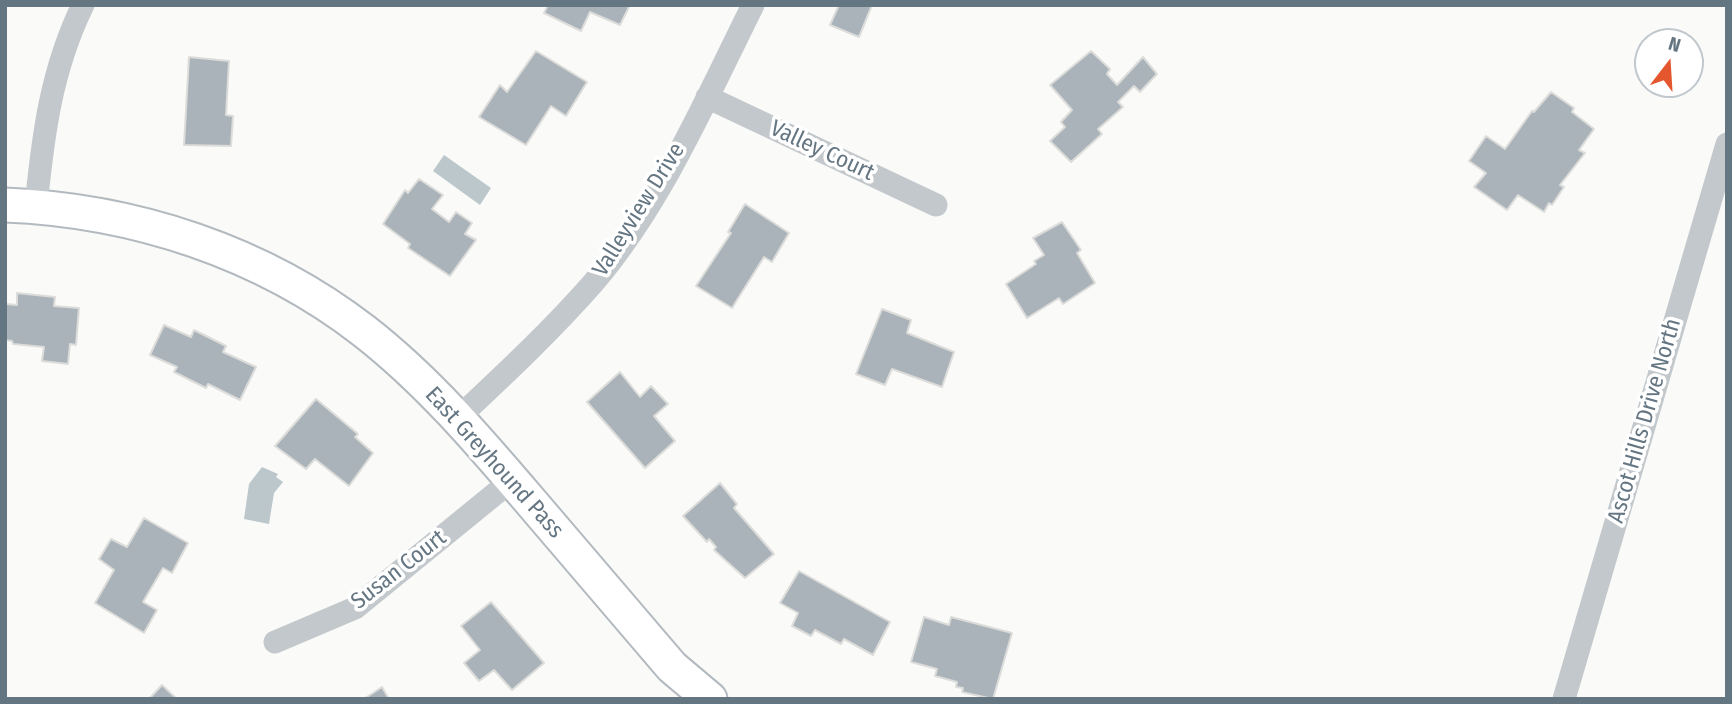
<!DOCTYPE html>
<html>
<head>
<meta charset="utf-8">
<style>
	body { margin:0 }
	#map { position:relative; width:1732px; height:704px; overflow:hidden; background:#fafaf8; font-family:"Fira Sans Condensed",sans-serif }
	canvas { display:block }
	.frame { position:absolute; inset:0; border:7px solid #657683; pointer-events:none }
	.north { position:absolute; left:1634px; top:28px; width:70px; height:70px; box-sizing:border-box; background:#fff; border:2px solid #c1c8cd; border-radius:50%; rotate:17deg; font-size:19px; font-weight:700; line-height:28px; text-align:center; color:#657683 }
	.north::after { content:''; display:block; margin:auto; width:24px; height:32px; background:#e4572e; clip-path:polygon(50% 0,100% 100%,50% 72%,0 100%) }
</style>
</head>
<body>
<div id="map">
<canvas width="1732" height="704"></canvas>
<div class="frame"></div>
<div class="north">N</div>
</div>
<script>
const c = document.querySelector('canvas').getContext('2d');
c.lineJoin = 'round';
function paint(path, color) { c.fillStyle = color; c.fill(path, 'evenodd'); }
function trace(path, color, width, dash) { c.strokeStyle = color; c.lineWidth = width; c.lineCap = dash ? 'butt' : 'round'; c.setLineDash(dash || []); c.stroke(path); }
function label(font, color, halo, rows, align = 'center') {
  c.font = font + ' "Fira Sans Condensed",sans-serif'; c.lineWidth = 7; c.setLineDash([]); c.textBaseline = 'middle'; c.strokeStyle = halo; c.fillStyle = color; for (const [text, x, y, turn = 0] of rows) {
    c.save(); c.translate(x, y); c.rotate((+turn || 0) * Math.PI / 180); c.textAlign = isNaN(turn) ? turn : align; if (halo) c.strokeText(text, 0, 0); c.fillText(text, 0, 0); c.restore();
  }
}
const water = new Path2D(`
	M444,155l47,33 -11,17 -47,-34z
	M262,467l16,7 -2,3 7,5 -9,11 -5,31 -25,-5 5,-35z`);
const building = new Path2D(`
	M548,5h82l-10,20 -30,-13 -9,19 -37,-18z
	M839,5h33l-13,32 -29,-12z
	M536,51l51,31 -21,34 -15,-10 -25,39 -47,-28 21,-32 7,7z
	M1091,51l19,18 -3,5 10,11 26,-28 14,17 -17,18 -6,-6 -16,16 5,5 -25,22 4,5 -31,28 -21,-21 15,-14 -4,-5 11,-12 -22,-25z
	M189,57l40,4 -3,54 7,1 -2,30 -47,-1z
	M1551,92l23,16 -2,4 22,17 -15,21 6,3 -25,32 4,2 -12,18 -3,-2 -5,9 -26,-17 -11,15 -33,-23 12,-14 -17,-12 17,-25 19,13 27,-38 2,1z
	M419,179l24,16 -11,14 17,13 7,-10 16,11 -7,11 11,6 -26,36 -42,-28 2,-4 -27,-20 22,-34 3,3z
	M745,204l44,29 -17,29 -8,-5 -32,51 -36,-22 35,-53 -3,-1z
	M1062,222l19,28 -4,3 18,30 -32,21 -4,-6 -32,20 -21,-34 30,-20 -2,-3 10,-6 -11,-17z
	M17,293l38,4 -1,9 25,2 -3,37 -6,-1 -2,20 -26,-3 2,-14 -31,-3 -1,-3 -7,-1v-36l12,1z
	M882,309l29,11 -4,13 47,19 -12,35 -50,-18 -7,16 -29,-11z
	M164,325l27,12 3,-7 32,16 -3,6 33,15 -16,33 -32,-16 -2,4 -32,-16 3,-5 -27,-12z
	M620,372l20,25 11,-11 17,18 -14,12 21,25 -30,27 -58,-66z
	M316,399l42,35 -3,3 18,16 -24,33 -34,-27 -9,10 -31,-23z
	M720,483l17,21 -3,4 40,46 -29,24 -31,-28 2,-3 -7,-8 -2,3 -24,-26z
	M144,518l44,25 -16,30 -9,-5 -20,34 14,8 -13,23 -49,-30 19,-33 -15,-11 12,-20 16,8z
	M799,571l91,51 -17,33 -29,-16 -3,5 -26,-14 -4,6 -19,-10 6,-13 -18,-10z
	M491,602l53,61 -32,27 -18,-20 -15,11 -15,-18 16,-13 -19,-24z
	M924,617l25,8 2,-8 61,16 -19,66 -31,-7 1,-4 -7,-1 1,-5 -22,-6 2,-7 -26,-7z
	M162,685l15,14h-28z
	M382,687l7,12h-25z`);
const street = new Path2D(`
	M707,97l229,108
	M36,206c7,-70 15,-136 47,-201
	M458,418c47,-44 94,-88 136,-136 68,-80 112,-183 159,-277
	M275,642l80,-34 157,-128
	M1564,699l163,-555`);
const secondary = new Path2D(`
	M5,205c129,5 257,47 359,126 63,49 115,110 167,171 47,55 94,110 141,165l38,32`);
const streetNames = [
	["Valley Court",822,151,25],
	["Valleyview Drive",639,210,-58],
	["Ascot Hills Drive North",1645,421,-74],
	["East Greyhound Pass",494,463,48],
	["Susan Court",399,570,-38]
];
paint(water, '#bbc7cb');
paint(building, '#aab3b9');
trace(building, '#dcdcda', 2);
trace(secondary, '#b3babf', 37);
trace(street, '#c3c8cc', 23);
trace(secondary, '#fff', 33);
label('23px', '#657683', '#fff', streetNames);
</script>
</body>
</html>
